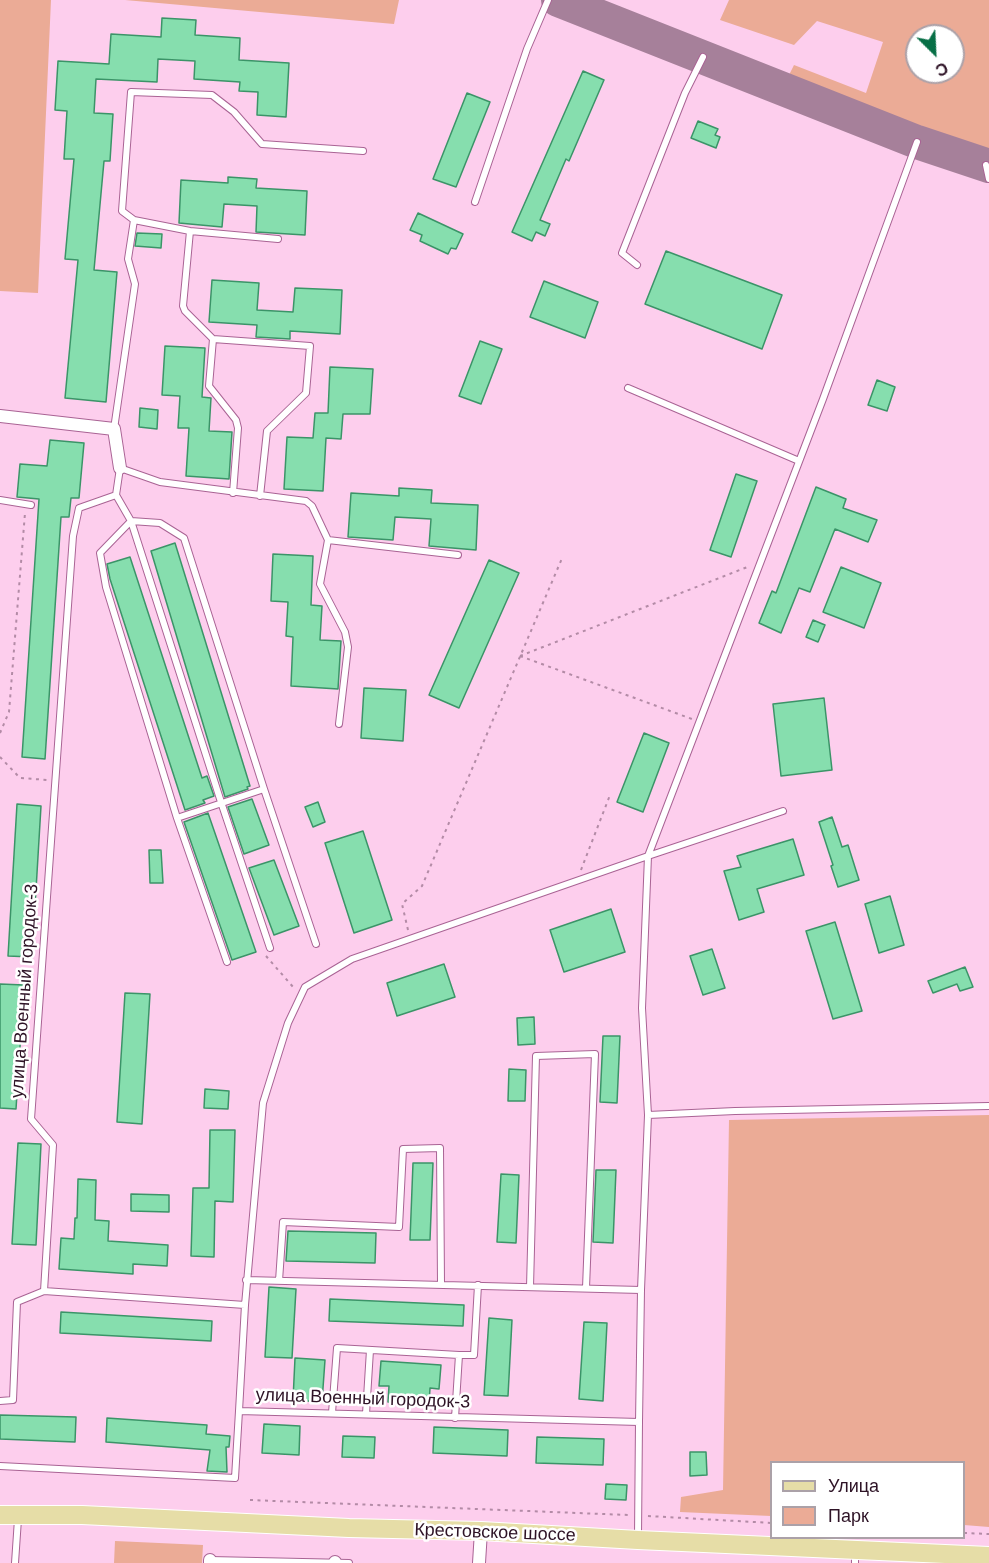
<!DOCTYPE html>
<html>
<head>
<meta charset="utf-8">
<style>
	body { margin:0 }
	#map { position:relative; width:989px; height:1563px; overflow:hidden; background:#fdceed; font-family:Arial,sans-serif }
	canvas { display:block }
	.legend { position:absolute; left:770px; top:1461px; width:195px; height:78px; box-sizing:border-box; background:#fff; border:2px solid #aba1a8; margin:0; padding:8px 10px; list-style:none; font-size:18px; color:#2e1326 }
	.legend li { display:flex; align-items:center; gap:12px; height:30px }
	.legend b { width:30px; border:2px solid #aba1a8 }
	.north { position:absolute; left:905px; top:24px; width:60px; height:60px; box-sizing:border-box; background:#fff; border:2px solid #aba1a8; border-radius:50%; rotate:156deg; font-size:16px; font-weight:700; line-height:24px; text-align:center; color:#2e1326 }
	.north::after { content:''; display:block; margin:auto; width:21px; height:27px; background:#076f46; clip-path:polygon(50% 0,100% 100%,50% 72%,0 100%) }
</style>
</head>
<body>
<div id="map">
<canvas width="989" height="1563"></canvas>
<ul class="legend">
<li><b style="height:8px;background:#e6dda7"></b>Улица</li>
<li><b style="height:16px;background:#ebab96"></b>Парк</li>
</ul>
<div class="north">С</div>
</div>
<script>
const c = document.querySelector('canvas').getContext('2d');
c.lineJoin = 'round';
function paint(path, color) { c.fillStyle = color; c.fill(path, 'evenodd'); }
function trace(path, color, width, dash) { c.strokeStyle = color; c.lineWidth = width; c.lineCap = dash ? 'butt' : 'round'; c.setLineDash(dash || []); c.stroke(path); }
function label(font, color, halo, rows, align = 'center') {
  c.font = font + ' Arial,sans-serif'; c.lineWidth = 5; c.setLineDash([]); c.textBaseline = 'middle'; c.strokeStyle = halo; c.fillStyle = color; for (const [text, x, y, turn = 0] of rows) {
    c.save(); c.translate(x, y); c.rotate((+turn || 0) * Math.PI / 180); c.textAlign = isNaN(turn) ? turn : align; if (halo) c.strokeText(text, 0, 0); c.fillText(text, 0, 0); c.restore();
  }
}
const green = new Path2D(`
	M0,0h51l-13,293 -38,-2z
	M125,0h274l-5,24z
	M729,0h260v155l-201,-78 6,-12 72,28 17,-51 -66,-21 -23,24 -74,-25zM917,36h36v36h-36z
	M989,1115v412l-25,-2v-63h-192l-1,54 -91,-4 1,-15 42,-7 6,-370z
	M115,1541l88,4 -1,18h-88z`);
const taxiway = new Path2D(`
	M558,0l359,142 72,24`);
const building = new Path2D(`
	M162,18l34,2 -1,15 45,3 -1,22 50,3 -3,54 -29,-2 1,-23 -19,-1 1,-9 -46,-3 1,-18 -37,-2 -1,23 -61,-3 -2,34 19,1 -3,47h-6l-10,109 23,2 -11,130 -41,-4 13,-138 -13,-1 9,-100h-10l3,-48 -12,-1 3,-49 51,3 2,-30 50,3z
	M583,71l21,9 -35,81 -3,-2 -26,61 10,4 -5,12 -9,-4 -4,9 -20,-9z
	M467,93l23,9 -34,85 -23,-8z
	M698,121l20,8 -3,6 5,2 -4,11 -25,-10z
	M228,177l29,2 -1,9 51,3 -2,44 -49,-3 1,-26 -33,-2 -2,23 -43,-4 2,-43 47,3z
	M418,213l45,21 -7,15 -5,-1 -3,6 -28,-13 2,-6 -12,-5z
	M137,233l25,1 -1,14 -26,-2z
	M666,251l116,44 -20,54 -117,-45z
	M212,280l47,3 -2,27 36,2 2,-24 47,2 -2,44 -50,-3v8l-34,-2 1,-12 -48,-3z
	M544,281l54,21 -13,36 -55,-21z
	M480,341l22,8 -21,55 -22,-8z
	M165,346l40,2 -3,49 9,1 -2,33 23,1 -3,47 -43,-3 3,-48h-11l2,-32 -18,-1z
	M330,367l43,2 -3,45h-27l-2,25 -15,-1 -3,53 -39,-2 3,-52 26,1 2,-25h13z
	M877,380l18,7 -8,24 -19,-6z
	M140,408l18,2 -1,19 -18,-2z
	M50,440l34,3 -5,55h-8l-2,19h-8l-16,242 -23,-2 17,-258 -22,-2 3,-33 27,2z
	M736,474l21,7 -26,76 -21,-7z
	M816,487l30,12 -3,9 34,12 -9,22 -33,-13 -25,63 -11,-4 -18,45 -22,-10 13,-32 4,2z
	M399,488l33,2 -1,13 47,2 -2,45 -47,-4 2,-27 -36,-2 -2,23 -45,-3 3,-44 48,3z
	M175,543l75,243 -3,1 1,2 -23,8 -74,-246z
	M273,554l40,2 -2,49 11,1 -2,34 21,1 -3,48 -47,-3 2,-49 -7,-1 2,-34 -17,-1z
	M130,557l72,221 5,-2 7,20 -11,4 2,3 -20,7 -75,-231 -3,-15z
	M489,560l30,13 -60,135 -30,-13z
	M841,567l40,16 -17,45 -41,-16z
	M813,620l12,5 -7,17 -12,-5z
	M364,688l42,2 -3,51 -42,-3z
	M824,698l8,72 -51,6 -8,-72z
	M644,733l25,10 -26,69 -26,-10z
	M252,799l17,46 -25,9 -16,-47z
	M318,802l7,20 -12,5 -8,-20z
	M17,804l24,2 -9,151 -24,-1z
	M208,813l48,139 -24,8 -48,-138z
	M832,817l10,30 6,-2 11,35 -21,7 -7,-21 2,-1 -14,-43z
	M363,831l29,89 -38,13 -29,-90z
	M793,839l11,36 -47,14 7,23 -25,8 -15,-49 17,-4 -4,-11z
	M149,850h12l2,33h-13z
	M274,860l25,66 -25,9 -25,-67z
	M890,896l14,49 -25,8 -14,-49z
	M611,909l14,43 -61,20 -14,-42z
	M835,922l27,89 -29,8 -27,-88z
	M712,949l13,39 -22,7 -13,-39z
	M444,964l11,33 -58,19 -10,-33z
	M965,967l8,20 -13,4 -3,-7 -24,9 -5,-12z
	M0,984l24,1 -8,124 -16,-1z
	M125,993l25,1 -8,130 -25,-2z
	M534,1017l1,27 -17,1 -1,-27z
	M603,1036h17l-3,67 -17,-1z
	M509,1069l17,1 -1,31h-17z
	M205,1089l24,2 -1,18 -24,-1z
	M210,1130h25l-2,72 -18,-1 -1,56 -23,-1 2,-68h16z
	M18,1143l23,1 -5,101 -24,-1z
	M413,1163h20l-3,77h-20z
	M596,1170h20l-3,73 -20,-1z
	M501,1174l18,1 -3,68 -19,-1z
	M78,1179l18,1 -1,40 14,1 -1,20 60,4 -1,21 -34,-2v10l-74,-5 2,-31 13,1 1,-21h2z
	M131,1194l38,1v17l-38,-1z
	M288,1231l88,2 -1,30 -89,-2z
	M269,1287l27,2 -4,69 -27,-1z
	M330,1299l134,6 -1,21 -134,-5z
	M61,1312l151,9 -1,20 -151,-8z
	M489,1318l23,2 -4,76 -24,-1z
	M584,1322l23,1 -4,78 -24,-2z
	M295,1358l30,2 -3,42 -29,-2z
	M381,1361l60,4 -2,24 -9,-1 -1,16 -41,-2 1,-16h-10z
	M0,1415l76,2 -1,25 -75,-3z
	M107,1418l100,7 -1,9 24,2 -1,11h-3l1,25 -20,-1 3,-21 -104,-8z
	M264,1424l36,2 -1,29 -37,-2z
	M434,1427l74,3 -1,26 -74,-3z
	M343,1436l32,1 -1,21 -32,-1z
	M537,1437l67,2 -1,26 -67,-2z
	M690,1452h16l1,23 -17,1z
	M606,1484l21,1 -1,15 -21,-1z`);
const path = new Path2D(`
	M520,656l230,-90
	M520,656l172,63
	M0,733l9,-21 16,-199
	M0,757l20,21 28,2
	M581,870l29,-75
	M408,930l-6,-26 20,-18 141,-330
	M266,956l28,32
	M250,1500l378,15
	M648,1516l124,7
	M964,1533l25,1`);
const service = new Path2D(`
	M986,165l3,14
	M475,202l52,-153 21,-49
	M134,220l56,11 88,8
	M190,231l-7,75 2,5 28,28 -4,47 27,34 2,8 -5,65
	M637,265l-15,-12 63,-160 18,-36
	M213,339l97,7 -4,47 -39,38 -7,65
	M628,388l171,73
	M114,429l21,-145 -7,-25 6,-39 -12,-9 9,-119 81,3 22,17 28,32 101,7
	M116,495l15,26 90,281 49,146
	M0,500l31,5
	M328,540l-8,44 25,48 3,15 -9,77
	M458,555l-130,-15 -16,-34 -6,-5 -146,-19 -40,-14 -4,27 -37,13 -6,28 -42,583 22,26 -9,146 201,14 -6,106 400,11 -1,114
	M177,818l87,-29
	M227,962l-50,-144 -71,-231 -6,-34 31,-32 29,2 24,15 80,251 52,155
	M648,1115l87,-4 254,-5
	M246,1280l395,10
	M279,1281l4,-59 116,5 4,-78 37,-1 1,136
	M530,1287l6,-231 59,-2 -9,234
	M245,1305l18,-202 25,-80 17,-36 47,-28 296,-103 175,-457 94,-257
	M0,1401l13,-1 4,-98 27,-11
	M332,1413l5,-65 122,7
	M366,1414l4,-64
	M455,1418l4,-63h15l4,-70
	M639,1422l2,-132 7,-175 -6,-107 6,-152 135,-45
	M0,1466l235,12 4,-67
	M210,1560l139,3
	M15,1563l3,-44
	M855,1563v-12`);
const minor = new Path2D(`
	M0,416l114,13 6,39
	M210,1563v-3
	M335,1563v-1
	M479,1563l2,-32`);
const primary = new Path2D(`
	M0,1515h82l267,13 132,3 157,9 351,16`);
const streetNames = [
	["улица Военный городок-3",25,991,-86],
	["улица Военный городок-3",363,1399,2],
	["Крестовское шоссе",495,1533,2]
];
paint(green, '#ebab96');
trace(taxiway, '#a6809a', 34);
paint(building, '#86deae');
trace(building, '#3b9468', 1.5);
trace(service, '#a96394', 8);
trace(minor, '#a96394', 14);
trace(primary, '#fff', 20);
trace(path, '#b38ba6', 2, [3, 4.5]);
trace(service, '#fff', 6);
trace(minor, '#fff', 12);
trace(primary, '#e6dda7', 18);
label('18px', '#2e1326', '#fff', streetNames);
</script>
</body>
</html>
